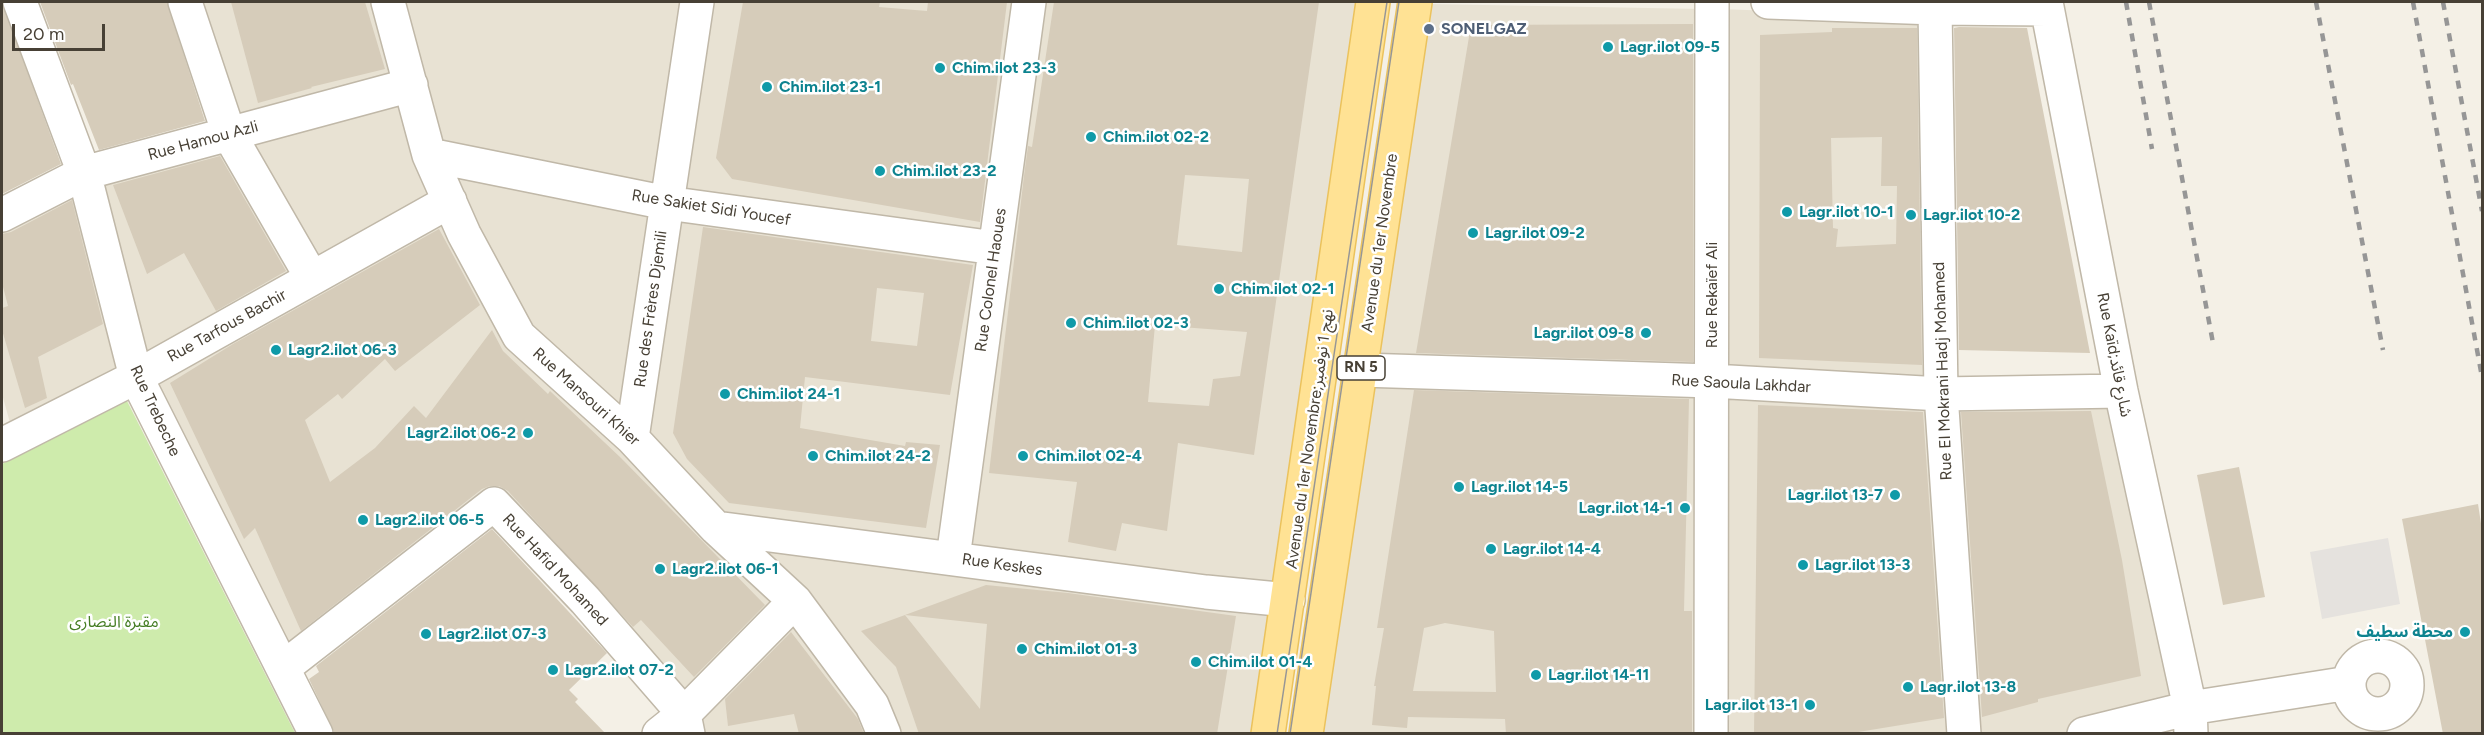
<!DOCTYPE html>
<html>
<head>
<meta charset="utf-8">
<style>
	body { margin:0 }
	#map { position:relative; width:2484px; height:735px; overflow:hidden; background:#f4f0e6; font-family:Figtree,sans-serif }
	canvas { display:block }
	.frame { position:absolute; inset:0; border:3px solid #474035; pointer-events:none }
	.scale { position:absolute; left:12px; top:24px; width:93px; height:27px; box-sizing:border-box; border:3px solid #474035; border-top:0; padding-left:8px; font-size:18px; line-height:21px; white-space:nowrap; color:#474035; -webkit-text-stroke:4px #fff; paint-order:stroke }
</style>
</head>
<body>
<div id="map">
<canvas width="2484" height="735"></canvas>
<div class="frame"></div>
<div class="scale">20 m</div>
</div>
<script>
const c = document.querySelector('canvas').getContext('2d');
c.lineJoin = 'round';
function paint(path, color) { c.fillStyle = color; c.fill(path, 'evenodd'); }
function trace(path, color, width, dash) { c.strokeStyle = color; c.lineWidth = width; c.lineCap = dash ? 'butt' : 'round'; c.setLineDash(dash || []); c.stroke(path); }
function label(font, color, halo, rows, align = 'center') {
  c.font = font + ' Figtree,"Noto Sans Arabic",sans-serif'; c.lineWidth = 5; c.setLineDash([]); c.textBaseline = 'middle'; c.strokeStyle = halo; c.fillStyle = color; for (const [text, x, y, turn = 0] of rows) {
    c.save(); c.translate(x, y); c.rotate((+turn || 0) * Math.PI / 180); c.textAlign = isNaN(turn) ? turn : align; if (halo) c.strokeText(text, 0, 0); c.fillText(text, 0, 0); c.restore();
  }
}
const residential = new Path2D(`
	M195,2h178l21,78 -159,42z
	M404,2h955l-106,731h-354l-168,-212 -104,-108 -96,-87 -55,-101 -33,-76z
	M1429,4l274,5 9,372 -334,-21z
	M1721,9l205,8 6,368 -211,-12z
	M400,98l33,101 -117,67 -74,-127z
	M224,144l76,130 -158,89 -47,-184z
	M77,186l48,186 -113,58 -10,-36v-169z
	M441,216l189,240 147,149 -92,95 -185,-203 -214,157 -138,-273z
	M1374,379l329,11 11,343 -394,1z
	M1722,391l211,12 22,330h-231z
	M2108,400l76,313 -115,20h-95l-23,-330z
	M790,619l70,94 8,20h-171l-3,-16z`);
const green = new Path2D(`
	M126,399l169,334 -293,1v-270z`);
const parking = new Path2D(`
	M2388,538l12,66 -78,15 -12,-67z`);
const building = new Path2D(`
	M2,2l59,162 -59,30z
	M40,2h127l38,119 -106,29 -26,-66 -2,1z
	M231,2h134l20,67 -74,18 1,1 -54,15z
	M743,2h137l-1,5 48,4 1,-9h79l-27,220 -248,-43 -16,-21z
	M1054,2h265l-65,453 -76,-12 -11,88 -45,-8 -6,28 -48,-9 9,-60 -88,-9 35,-297 4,-30 4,1zM1185,175l64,4 -7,73 -65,-7zM1155,325l92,7 -7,44 -27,3 -4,27 -61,-4z
	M1688,24h5v338l-277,-9 55,-328z
	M1959,27l68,1 63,325 -131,-3 -5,-322z
	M1832,28h85l5,337 -163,-7 1,-323 72,-3zM1882,137l-1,49h16l-1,58 -60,3 2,-18 -5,-1 -2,-90z
	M220,156l66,115 -70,40 -32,-58 -37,21 -34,-89z
	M72,200l31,124 -65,33 9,41 -22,10 -23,-78v-22l6,-2 -6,-23v-49l9,-2z
	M703,227l270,38 -23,130 -145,-18 -5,51 105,18 1,-4 34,3 -14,83 -197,-25 -42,-44 -14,-26zM877,288l47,5 -7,53 -46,-5z
	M439,229l41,76 -85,66 -10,-12 -43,40 -4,-5 -33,26 25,62 45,-34 39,-42 12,12 66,-88 11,21 45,43 2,-3 71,67 144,147 -71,72 -53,-57 -8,7 -125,-136 -9,-5h-9l-8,3 -181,142 -46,-103 -11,11 -74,-156 63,-39z
	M1414,390l275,9 -5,212h8v123h-186l-1,-15 -97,-2 -1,11 -35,-3 4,-39h-2l10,-58h-7zM1445,623l49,8 2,61 -83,-1 11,-63z
	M1758,405l165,7 21,306 -98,16h-92z
	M2091,411l31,149 19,116 -103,23v3l-56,15 -21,-305z
	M2239,467l26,130 -42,8 -26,-130z
	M2478,504l4,26v204h-39l-41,-215z
	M492,529l115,124 -38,37 9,9 -3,3 31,32h-271l-26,-55 10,-7 -3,-6z
	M986,585l82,8 168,23 -19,118h-298l-23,-67 -35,-36 44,-16 75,94 7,-85 -82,-9z
	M791,632l67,87 6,15h-65l-5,-20 -66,12 -3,-27z`);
const minor = new Path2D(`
	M20,2l64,171 52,204 180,357
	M185,2l44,132 83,144
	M388,2l41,153 35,79 55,102 113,102 84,90 79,73 77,104 12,29
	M1768,2l167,6 112,1
	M2046,2l75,389 69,317 1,26
	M1935,8l6,386 23,340
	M429,155l238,48 328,45
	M2,215l82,-42 327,-88
	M1361,370l351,11 229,13 180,-3
	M632,438l65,-436
	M2,445l134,-68 314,-176
	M716,528l490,64 82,8
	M953,558l76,-556
	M2349 685a29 29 0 1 1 58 0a29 29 0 1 1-58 0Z
	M283,668l211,-164 91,96 99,114 4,20
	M659,734l25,-20 111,-113
	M1711,734l1,-732
	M2084,734l106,-26 159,-25`);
const major = new Path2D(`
	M1268,734l105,-732
	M1306,734l109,-732`);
const tram = new Path2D(`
	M1277,734l110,-732
	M1290,734l109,-732`);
const rail = new Path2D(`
	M2126,2l26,147
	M2149,2l64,341
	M2316,2l67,348
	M2413,2l69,375
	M2443,2l39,209`);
const markers = [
	[1429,29,6,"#5c6f8a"],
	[1608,47,6,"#0f9aa8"],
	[940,68,6,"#0f9aa8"],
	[767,87,6,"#0f9aa8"],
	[1091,137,6,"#0f9aa8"],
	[880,171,6,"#0f9aa8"],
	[1787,212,6,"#0f9aa8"],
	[1911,215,6,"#0f9aa8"],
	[1473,233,6,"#0f9aa8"],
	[1219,289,6,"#0f9aa8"],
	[1071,323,6,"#0f9aa8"],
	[1646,333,6,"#0f9aa8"],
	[276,350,6,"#0f9aa8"],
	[725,394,6,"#0f9aa8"],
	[528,433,6,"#0f9aa8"],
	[813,456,6,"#0f9aa8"],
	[1023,456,6,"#0f9aa8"],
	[1459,487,6,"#0f9aa8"],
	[1895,495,6,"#0f9aa8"],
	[1685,508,6,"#0f9aa8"],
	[363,520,6,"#0f9aa8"],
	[1491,549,6,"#0f9aa8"],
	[1803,565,6,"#0f9aa8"],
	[660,569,6,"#0f9aa8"],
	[2465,632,6,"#0f9aa8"],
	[426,634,6,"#0f9aa8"],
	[1022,649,6,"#0f9aa8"],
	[1196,662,6,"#0f9aa8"],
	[553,670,6,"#0f9aa8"],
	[1536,675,6,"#0f9aa8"],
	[1908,687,6,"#0f9aa8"],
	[1810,705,6,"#0f9aa8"]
];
const shields = [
	[1361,368,48]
];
const shieldNames = [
	["RN 5",1361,368]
];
const serviceNames = [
	["SONELGAZ",1441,29]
];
const cultureNames = [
	["Lagr.ilot 09-5",1620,47],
	["Chim.ilot 23-3",952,68],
	["Chim.ilot 23-1",779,87],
	["Chim.ilot 02-2",1103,137],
	["Chim.ilot 23-2",892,171],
	["Lagr.ilot 10-1",1799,212],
	["Lagr.ilot 10-2",1923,215],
	["Lagr.ilot 09-2",1485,233],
	["Chim.ilot 02-1",1231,289],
	["Chim.ilot 02-3",1083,323],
	["Lagr.ilot 09-8",1634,333,"right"],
	["Lagr2.ilot 06-3",288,350],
	["Chim.ilot 24-1",737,394],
	["Lagr2.ilot 06-2",516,433,"right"],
	["Chim.ilot 24-2",825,456],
	["Chim.ilot 02-4",1035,456],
	["Lagr.ilot 14-5",1471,487],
	["Lagr.ilot 13-7",1883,495,"right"],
	["Lagr.ilot 14-1",1673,508,"right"],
	["Lagr2.ilot 06-5",375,520],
	["Lagr.ilot 14-4",1503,549],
	["Lagr.ilot 13-3",1815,565],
	["Lagr2.ilot 06-1",672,569],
	["محطة سطيف",2453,632,"right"],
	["Lagr2.ilot 07-3",438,634],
	["Chim.ilot 01-3",1034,649],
	["Chim.ilot 01-4",1208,662],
	["Lagr2.ilot 07-2",565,670],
	["Lagr.ilot 14-11",1548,675],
	["Lagr.ilot 13-8",1920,687],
	["Lagr.ilot 13-1",1798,705,"right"]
];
const streetNames = [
	["Rue Hamou Azli",203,141,-15],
	["Rue Sakiet Sidi Youcef",711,208,9],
	["Avenue du 1er Novembre",1380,243,-82],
	["Rue Colonel Haoues",991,280,-82],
	["Rue Rekaïef Ali",1712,295,-90],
	["Rue des Frères Djemili",651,309,-82],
	["Rue Tarfous Bachir",227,326,-29],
	["Rue Kaïd;شارع قائد",2114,355,79],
	["Rue El Mokrani Hadj Mohamed",1943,371,-92],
	["Rue Saoula Lakhdar",1741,384,3],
	["Rue Mansouri Khier",586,397,42],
	["Rue Trebeche",155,411,65],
	["Avenue du 1er Novembre;نهج 1 نوفمبر",1310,439,-82],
	["Rue Keskes",1002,565,8],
	["Rue Hafid Mohamed",555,570,47]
];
const parkNames = [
	["مقبرة النصارى",114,622]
];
paint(residential, '#e8e2d3');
paint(green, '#ceebac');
paint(parking, '#e5e2de');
paint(building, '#d6ccba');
trace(minor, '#c0b8a8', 36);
trace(major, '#ebc25c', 36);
trace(minor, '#fff', 33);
trace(major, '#ffe294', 33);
trace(tram, '#969696', 1.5);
trace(rail, '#969696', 4.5, [8, 8]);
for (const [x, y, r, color] of markers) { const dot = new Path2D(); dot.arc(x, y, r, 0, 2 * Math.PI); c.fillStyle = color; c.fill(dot); trace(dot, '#fff', 2); }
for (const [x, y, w] of shields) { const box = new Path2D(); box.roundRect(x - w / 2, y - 12, w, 24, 4.5); c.fillStyle = '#fff'; c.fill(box); trace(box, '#474035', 1.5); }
label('bold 15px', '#474035', null, shieldNames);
label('bold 16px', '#4e5e75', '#fff', serviceNames, 'left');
label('bold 16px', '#0d838f', '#fff', cultureNames, 'left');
label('16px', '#474035', '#fff', streetNames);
label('16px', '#457d24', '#fff', parkNames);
</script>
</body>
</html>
